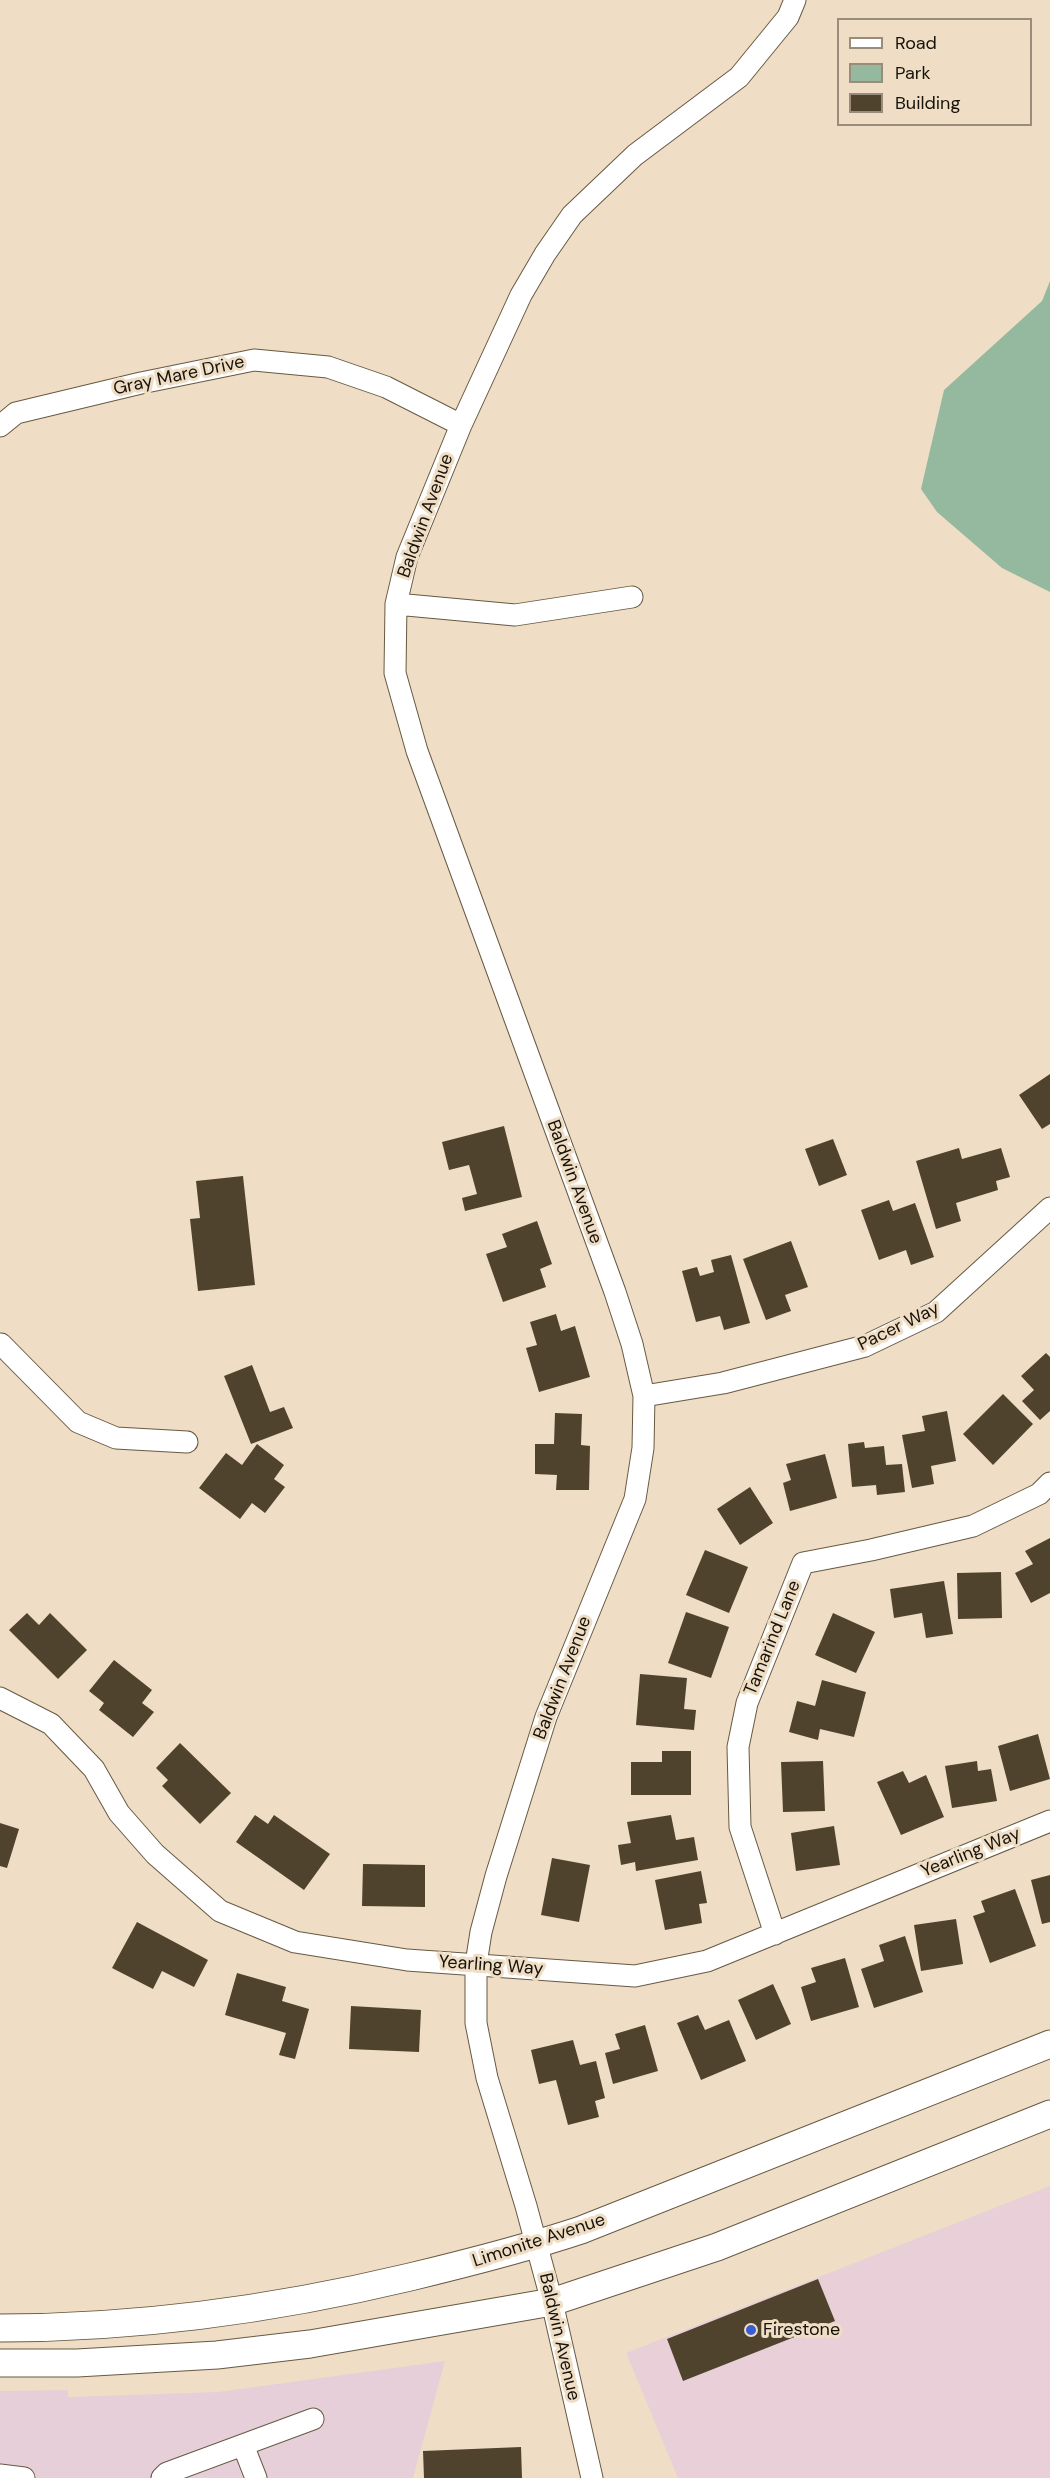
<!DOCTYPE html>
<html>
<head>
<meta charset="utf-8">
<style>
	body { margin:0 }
	#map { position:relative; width:1050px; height:2478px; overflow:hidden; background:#efdec5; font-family:"DM Sans",sans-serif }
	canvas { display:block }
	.legend { position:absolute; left:837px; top:18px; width:195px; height:108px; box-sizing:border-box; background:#efdec5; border:2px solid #998c7a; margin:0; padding:8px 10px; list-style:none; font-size:18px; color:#171209 }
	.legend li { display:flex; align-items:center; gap:12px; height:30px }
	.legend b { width:30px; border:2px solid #998c7a }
</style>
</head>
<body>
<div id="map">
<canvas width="1050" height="2478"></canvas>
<ul class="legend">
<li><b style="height:8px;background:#fff"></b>Road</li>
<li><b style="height:16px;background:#95b99e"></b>Park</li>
<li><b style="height:16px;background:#50432e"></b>Building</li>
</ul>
</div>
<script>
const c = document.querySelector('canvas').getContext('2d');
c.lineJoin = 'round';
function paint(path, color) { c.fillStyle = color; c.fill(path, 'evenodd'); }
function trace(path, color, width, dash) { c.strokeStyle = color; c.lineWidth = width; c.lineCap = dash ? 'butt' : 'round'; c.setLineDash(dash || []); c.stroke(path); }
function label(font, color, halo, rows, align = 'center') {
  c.font = font + ' "DM Sans",sans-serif'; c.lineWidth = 6; c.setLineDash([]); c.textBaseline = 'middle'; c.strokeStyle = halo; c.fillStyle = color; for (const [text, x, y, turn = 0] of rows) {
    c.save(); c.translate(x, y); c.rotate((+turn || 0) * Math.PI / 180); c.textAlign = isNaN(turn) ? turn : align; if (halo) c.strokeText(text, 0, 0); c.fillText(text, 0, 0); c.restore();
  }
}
const commercial = new Path2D(`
	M1050,2186v292h-372l-52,-125z`);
const industrial = new Path2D(`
	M445,2361l-32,117h-413v-87l68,-1v7l150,-5z`);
const green = new Path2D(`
	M1050,281v311l-48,-24 -65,-56 -16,-23 23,-99 98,-89z`);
const building = new Path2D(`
	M1050,1074v50l-8,5 -23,-34z
	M504,1126l18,71 -57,14 -3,-13 15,-4 -8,-29 -20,5 -7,-28z
	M833,1139l14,36 -28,11 -14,-37z
	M959,1148l3,11 39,-11 9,29 -14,4 2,9 -42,13 5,18 -25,8 -20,-68z
	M243,1176l12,109 -57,6 -8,-72 10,-1 -4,-37z
	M889,1200l4,11 22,-8 19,54 -23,8 -5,-15 -27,10 -18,-50z
	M537,1221l15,43 -12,5 6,18 -43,15 -17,-48 21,-7 -5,-13z
	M791,1241l17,46 -23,8 6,16 -25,9 -23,-61z
	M731,1255l19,68 -26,7 -4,-14 -24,6 -14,-51 15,-4 3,9 14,-4 -3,-12z
	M556,1314l5,17 14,-5 15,51 -51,15 -13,-44 11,-3 -7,-23z
	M1046,1353l4,4v54l-10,9 -18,-19 12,-11 -13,-14z
	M252,1365l18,47 14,-5 9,21 -42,16 -27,-68z
	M1003,1394l30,30 -40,41 -30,-31z
	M947,1411l9,50 -25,5 3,18 -22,4 -10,-53 23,-4 -3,-15z
	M555,1413l27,1 -1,31 9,1 -1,44h-33l1,-15 -22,-1v-30h19z
	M864,1442l1,6 19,-2 2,19 16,-1 3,28 -28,3 -1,-10 -24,2 -4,-43z
	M257,1444l27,21 -10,14 11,8 -20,26 -13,-10 -12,16 -41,-31 27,-35 16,12z
	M825,1454l12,44 -47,13 -7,-28 8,-3 -5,-16z
	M750,1487l23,36 -33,22 -23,-36z
	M1050,1538v55l-19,10 -16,-30 18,-9 -8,-13z
	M705,1550l43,17 -19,46 -43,-18z
	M1001,1572l1,46 -44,1 -1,-46z
	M944,1581l9,53 -27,4 -4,-25 -28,5 -4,-29z
	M686,1612l43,15 -18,51 -43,-15z
	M27,1613l12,12 11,-12 37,37 -29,29 -49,-49z
	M833,1613l42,19 -19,41 -41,-18z
	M114,1660l38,30 -10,13 12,9 -21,25 -34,-27 5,-7 -15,-12z
	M640,1674l47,4 -3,31 12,1 -2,20 -58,-5z
	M822,1680l44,12 -12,45 -34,-8 -2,11 -29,-8 8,-31 18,5z
	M1038,1734l12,45 -40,12 -12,-45z
	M180,1743l51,50 -31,31 -38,-38 6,-6 -12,-12z
	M662,1751h29v44h-60v-33h31z
	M823,1761l2,50 -42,1 -2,-50z
	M977,1761l1,10 13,-2 6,32 -45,7 -7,-42z
	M903,1771l6,12 17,-8 18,42 -43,18 -24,-53z
	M255,1815l13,9 6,-9 56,39 -26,36 -68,-48z
	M671,1815l5,25 18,-3 4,23 -62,11 -1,-9 -14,3 -3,-20 13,-2 -4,-21z
	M0,1823l19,6 -12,39 -7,-2z
	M834,1826l6,39 -44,6 -5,-38z
	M552,1858l38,7 -11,57 -38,-7z
	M363,1864l62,1v42l-63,-1z
	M701,1871l6,32 -8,1 3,19 -37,7 -10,-50z
	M1050,1875v47l-8,2 -11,-44z
	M1015,1889l21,57 -46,17 -17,-47 12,-4 -4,-11z
	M956,1919l7,45 -42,7 -7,-46z
	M137,1922l71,38 -14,27 -32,-16 -9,18 -41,-21z
	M905,1936l18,56 -49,16 -13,-39 23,-8 -5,-16z
	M845,1958l14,49 -48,14 -10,-34 15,-5 -5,-14z
	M237,1973l49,14 -4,14 27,8 -14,50 -16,-4 7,-22 -61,-18z
	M773,1984l18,40 -35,16 -18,-40z
	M351,2006l70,4 -2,42 -70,-3z
	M698,2015l7,15 24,-10 17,41 -45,19 -24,-57z
	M645,2025l13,46 -45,13 -8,-31 15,-4 -5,-15z
	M573,2040l7,25 16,-4 9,37 -10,3 4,16 -31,8 -12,-45 -17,4 -8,-34z
	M818,2279l17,42 -152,60 -16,-42z
	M521,2447l1,31h-98l-1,-27z`);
const minor = new Path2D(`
	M0,426l16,-13 125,-30 113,-23 74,7 58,20 75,38
	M396,604l119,11 117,-18
	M1,1344l77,78 38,16 71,4
	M644,1396l79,-13 142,-37 71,-34 114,-104
	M0,1698l51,26 43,45 25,44 36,41 65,57 75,31 112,18 228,16 72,-15 343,-140
	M775,1934l-35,-107 -2,-80 9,-44 56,-140 68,-13 102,-24 66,-32 11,-11
	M243,2445l13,33
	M0,2475l24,3
	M162,2478l5,-5 146,-54
	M592,2478l-40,-176 -26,-96 -39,-128 -11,-55v-59l5,-32 15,-56 50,-159 89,-218 8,-51 1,-52 -12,-52 -17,-52 -198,-541 -22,-78 1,-69 11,-47 54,-132 60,-130 24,-41 27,-39 63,-60 104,-78 49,-60 7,-17`);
const major = new Path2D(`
	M0,2328c138,0 276,-19 410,-51 58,-14 114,-28 171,-47l469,-186
	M0,2363h77l140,-8 93,-11 242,-42 165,-55 333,-133`);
const markers = [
	[751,2330,6,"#3a5ecf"]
];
const streetNames = [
	["Gray Mare Drive",179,376,-12],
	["Baldwin Avenue",426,516,-70],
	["Baldwin Avenue",574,1182,70],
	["Pacer Way",899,1327,-26],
	["Tamarind Lane",773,1638,-68],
	["Baldwin Avenue",563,1678,-69],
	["Yearling Way",971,1853,-22],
	["Yearling Way",491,1966,4],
	["Limonite Avenue",539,2241,-18],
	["Baldwin Avenue",559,2337,77]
];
const poiNames = [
	["Firestone",763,2330]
];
paint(commercial, '#e9cfd7');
paint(industrial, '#e7cfd9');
paint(green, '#95b99e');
paint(building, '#50432e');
trace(minor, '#675943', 23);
trace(major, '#675943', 29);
trace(minor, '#fff', 21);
trace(major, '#fff', 27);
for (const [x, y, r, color] of markers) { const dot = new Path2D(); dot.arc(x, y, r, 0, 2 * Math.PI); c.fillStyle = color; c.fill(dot); trace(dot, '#efdec5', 2); }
label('18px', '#171209', '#efdec5', streetNames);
label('18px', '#171209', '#efdec5', poiNames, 'left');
</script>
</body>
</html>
